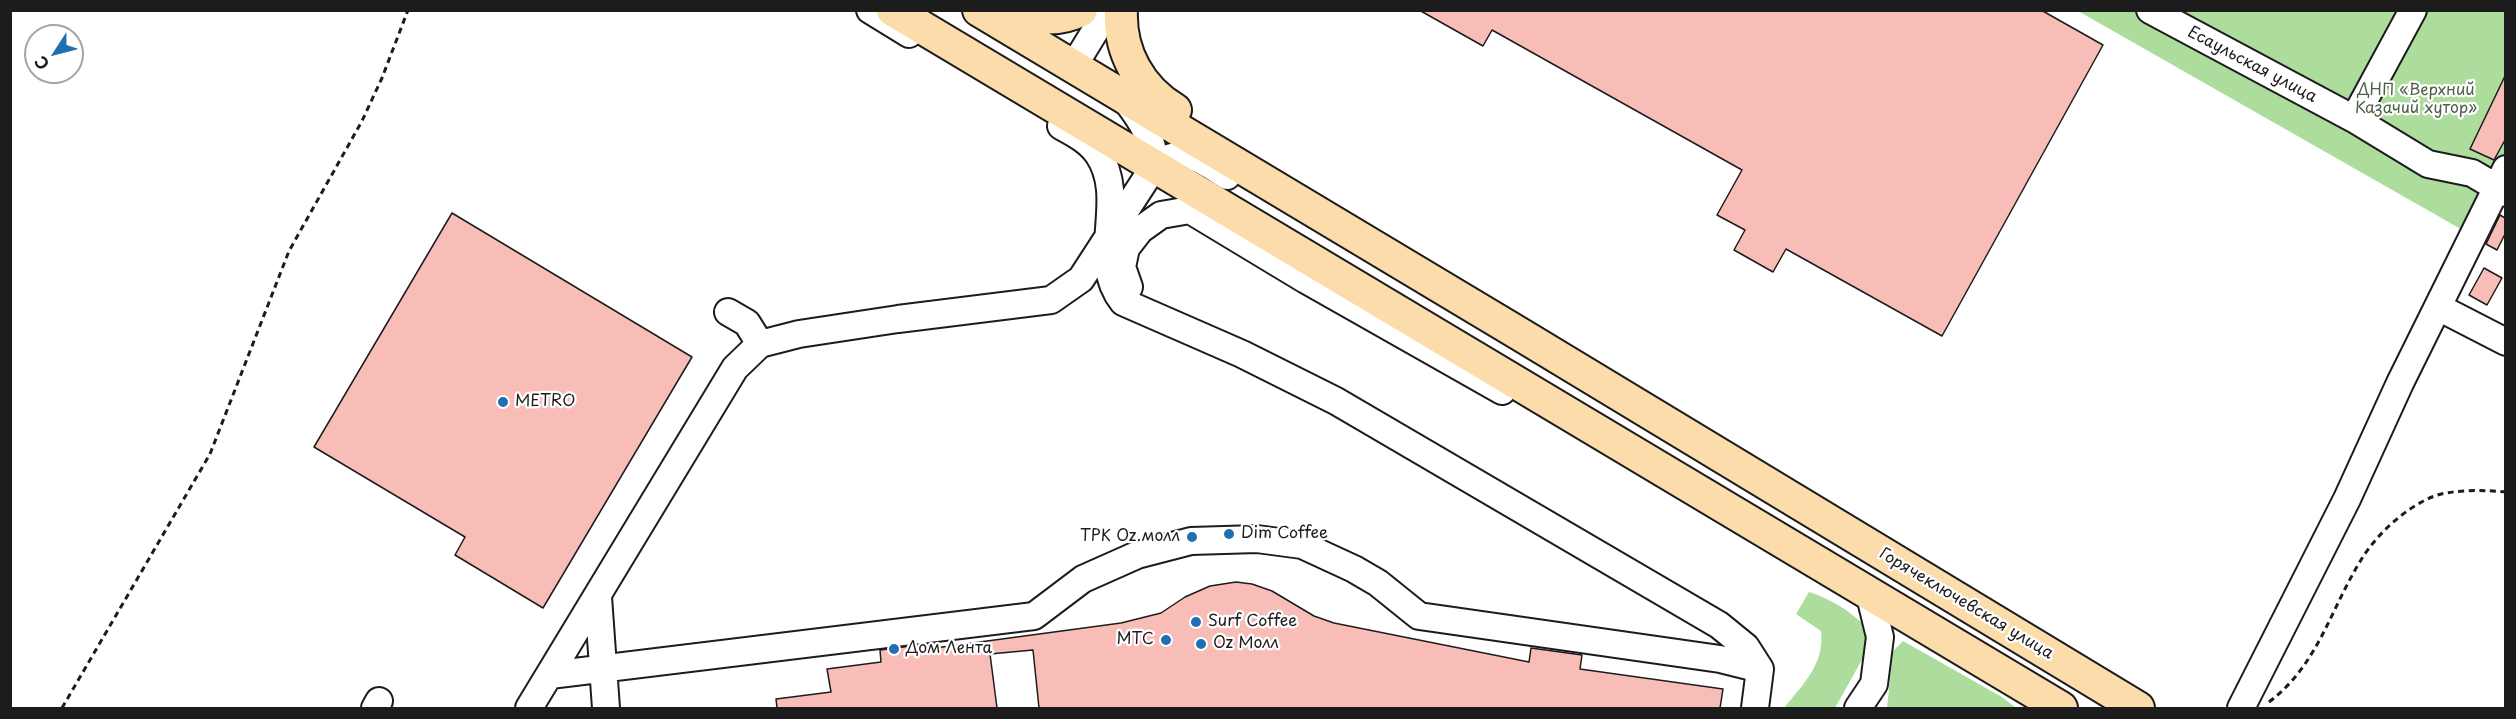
<!DOCTYPE html>
<html>
<head>
<meta charset="utf-8">
<style>
	body { margin:0 }
	#map { position:relative; width:2516px; height:719px; overflow:hidden; background:#fff; font-family:"Playpen Sans",sans-serif }
	canvas { display:block }
	.frame { position:absolute; inset:0; border:12px solid #1c1c1c; pointer-events:none }
	.north { position:absolute; left:24px; top:24px; width:60px; height:60px; box-sizing:border-box; background:#fff; border:2px solid #a4a4a4; border-radius:50%; rotate:234deg; font-size:16px; font-weight:700; line-height:24px; text-align:center; color:#1c1c1c }
	.north::after { content:''; display:block; margin:auto; width:21px; height:27px; background:#1f6fb2; clip-path:polygon(50% 0,100% 100%,50% 72%,0 100%) }
</style>
</head>
<body>
<div id="map">
<canvas width="2516" height="719"></canvas>
<div class="frame"></div>
<div class="north">С</div>
</div>
<script>
const c = document.querySelector('canvas').getContext('2d');
c.lineJoin = 'round';
function paint(path, color) { c.fillStyle = color; c.fill(path, 'evenodd'); }
function trace(path, color, width, dash) { c.strokeStyle = color; c.lineWidth = width; c.lineCap = dash ? 'butt' : 'round'; c.setLineDash(dash || []); c.stroke(path); }
function label(font, color, halo, rows, align = 'center') {
  c.font = font + ' "Playpen Sans",sans-serif'; c.lineWidth = 4.5; c.setLineDash([]); c.textBaseline = 'middle'; c.strokeStyle = halo; c.fillStyle = color; for (const [text, x, y, turn = 0] of rows) {
    c.save(); c.translate(x, y); c.rotate((+turn || 0) * Math.PI / 180); c.textAlign = isNaN(turn) ? turn : align; if (halo) c.strokeText(text, 0, 0); c.fillText(text, 0, 0); c.restore();
  }
}
const green = new Path2D(`
	M2078,11h427v142l-39,79z
	M1809,592c24,8 40,18 58,36l1,21 -33,59h-51c19,-24 41,-44 37,-77l-25,-17z
	M1903,641l99,56 14,11h-129l6,-57z`);
const building = new Path2D(`
	M1419,10h622l62,35 -161,291 -156,-87 -13,23 -39,-22 11,-20 -28,-15 25,-45 -250,-140 -9,16z
	M2505,76v64l-11,20 -24,-11z
	M452,213l240,144 -149,251 -88,-53 10,-18 -151,-90z
	M2500,215l5,3v16l-8,16 -11,-6z
	M2484,268l18,10 -15,27 -18,-10z
	M1236,582l16,2 20,7 42,25 20,7 195,39 2,-14 51,7 -2,14 143,20 -3,19h-681l-6,-58 -43,4 7,54h-220l-1,-9 55,-7 -4,-23 54,-7 -1,-12 54,-7 1,5 186,-25 40,-10 24,-16 25,-11z`);
const path = new Path2D(`
	M2269,702c49,-37 61,-92 92,-142 15,-25 44,-52 71,-63 19,-8 54,-7 74,-5
	M62,708l148,-254 79,-203 73,-130 20,-43 26,-68`);
const minor = new Path2D(`
	M870,10l39,24
	M2150,10l204,109 74,45 44,9 34,20
	M1073,67l35,-57
	M1125,99c17,22 28,39 30,66
	M2354,119l59,-109
	M1061,126c13,7 28,15 37,28 31,46 -10,104 25,148l119,52 94,47 383,224 27,22 14,22 -5,39
	M1129,287l-7,-20 4,-19 14,-18 21,-15 29,-5 116,70 196,111
	M2438,307l68,35
	M728,312l19,11 13,21
	M598,597l8,111
	M550,675l484,-59 49,-37 54,-24 54,-14 66,-2 45,6 52,24 24,14 41,33 301,43 40,10
	M375,708l4,-7
	M529,708l206,-340 25,-24 39,-10 99,-15 153,-19 30,-21 74,-114c30,-20 45,-6 72,11
	M1858,708l16,-24 6,-47 -11,-45
	M2241,708l106,-209 53,-116 106,-214`);
const major = new Path2D(`
	M893,10l1168,698
	M979,10l544,326 615,372
	M1014,10c22,9 45,11 67,0
	M1121,10c-2,42 19,79 54,100`);
const markers = [
	[503,402,6,"#1f6fb2"],
	[1229,534,6,"#1f6fb2"],
	[1192,537,6,"#1f6fb2"],
	[1196,622,6,"#1f6fb2"],
	[1166,640,6,"#1f6fb2"],
	[1201,644,6,"#1f6fb2"],
	[894,649,6,"#1f6fb2"]
];
const streetNames = [
	["Есаульская улица",2252,65,28],
	["Горячеключевская улица",1966,604,31]
];
const parkNames = [
	["ДНП «Верхний",2416,91],
	["Казачий хутор»",2416,109]
];
const poiNames = [
	["METRO",515,402],
	["Dim Coffee",1241,534],
	["ТРК Oz молл",1180,537,"right"],
	["Surf Coffee",1208,622],
	["МТС",1154,640,"right"],
	["Oz Молл",1213,644],
	["Дом Лента",906,649]
];
paint(green, '#addd9d');
paint(building, '#f8bdb7');
trace(building, '#1c1c1c', 1.5);
trace(minor, '#1c1c1c', 30);
trace(major, '#1c1c1c', 36);
trace(path, '#1c1c1c', 3, [6, 4.5]);
trace(minor, '#fff', 26);
trace(major, '#fddcac', 32);
for (const [x, y, r, color] of markers) { const dot = new Path2D(); dot.arc(x, y, r, 0, 2 * Math.PI); c.fillStyle = color; c.fill(dot); trace(dot, '#fff', 2); }
label('16px', '#1c1c1c', '#fff', streetNames);
label('16px', '#4f6049', '#fff', parkNames);
label('16px', '#1c1c1c', '#fff', poiNames, 'left');
</script>
</body>
</html>
